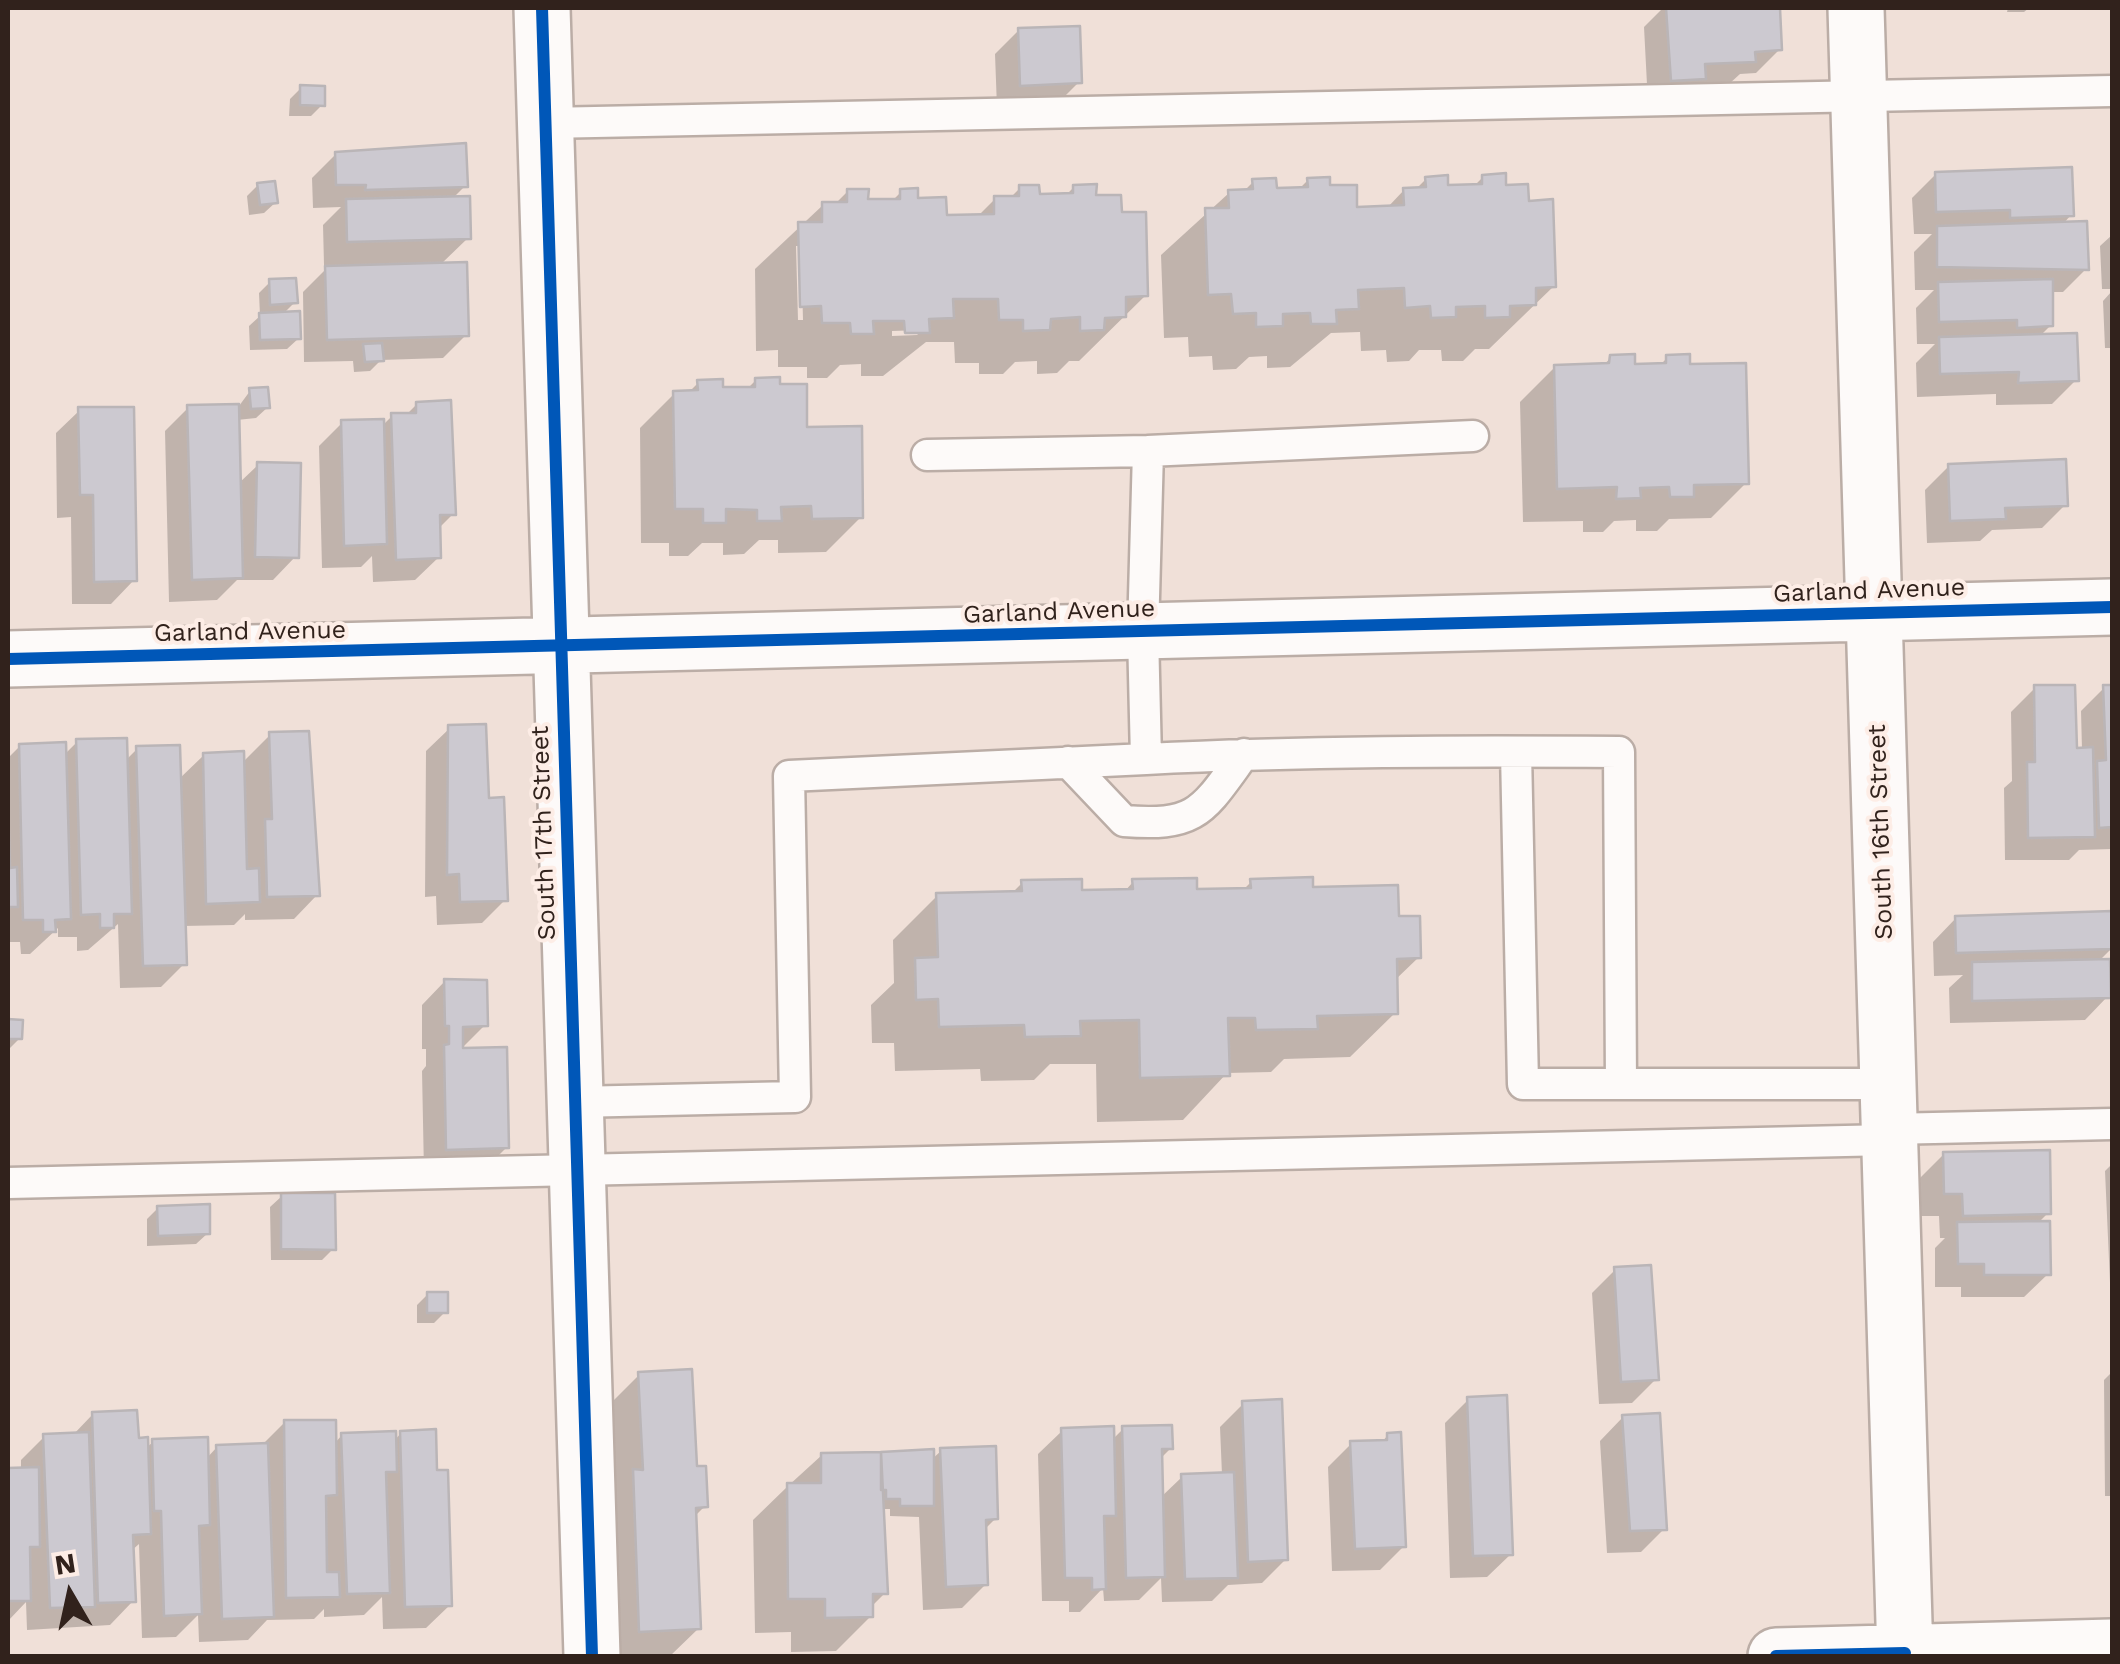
<!DOCTYPE html>
<html>
<head>
<meta charset="utf-8">
<style>
	body { margin:0 }
	#map { position:relative; width:2120px; height:1664px; overflow:hidden; background:#f0e0d8; font-family:"Work Sans",sans-serif }
	canvas { display:block }
	.frame { position:absolute; inset:0; border:10px solid #31221c; pointer-events:none }
	.north { position:absolute; left:20px; top:1544px; width:100px; height:100px; -webkit-text-stroke:8px #fdede6; paint-order:stroke; rotate:351deg; font-size:28px; font-weight:700; line-height:40px; text-align:center; color:#31221c }
	.north::after { content:''; display:block; margin:auto; width:35px; height:45px; background:#31221c; clip-path:polygon(50% 0,100% 100%,50% 72%,0 100%) }
</style>
</head>
<body>
<div id="map">
<canvas width="2120" height="1664"></canvas>
<div class="frame"></div>
<div class="north">N</div>
</div>
<script>
const c = document.querySelector('canvas').getContext('2d');
c.lineJoin = 'round';
function paint(path, color) { c.fillStyle = color; c.fill(path, 'evenodd'); }
function trace(path, color, width, dash) { c.strokeStyle = color; c.lineWidth = width; c.lineCap = dash ? 'butt' : 'round'; c.setLineDash(dash || []); c.stroke(path); }
function label(font, color, halo, rows, align = 'center') {
  c.font = font + ' "Work Sans",sans-serif'; c.lineWidth = 8; c.setLineDash([]); c.textBaseline = 'middle'; c.strokeStyle = halo; c.fillStyle = color; for (const [text, x, y, turn = 0] of rows) {
    c.save(); c.translate(x, y); c.rotate((+turn || 0) * Math.PI / 180); c.textAlign = isNaN(turn) ? turn : align; if (halo) c.strokeText(text, 0, 0); c.fillText(text, 0, 0); c.restore();
  }
}
const shadow = new Path2D(`
	M1663,8h81l36,41 -24,24 -16,1 -11,10 -81,20 -4,-77z
	M2008,8h21l-5,4h-17z
	M1019,30l60,52 -23,23 -59,3 -2,-54z
	M301,88l21,17 -11,11h-22l1,-17z
	M336,154l129,32 -13,13 16,39 -28,27 26,70 -23,23 -62,2 -11,11 -16,1 -1,-11 -49,1 -1,-70 27,-27h-6l-1,-40 18,-18 -28,1 -1,-30z
	M1936,174l135,41 -9,10 24,44 -23,23h-13l1,33 -12,12 37,43 -24,24 -56,1v-11l-79,3 -1,-34 19,-19h-18l-1,-36 18,-18h-19l-1,-38 18,-18h-18l-2,-36z
	M1483,177l43,26 28,83 -65,63h-14l-12,12h-21l-1,-11h-22l-10,11 -22,1 -1,-12 -25,1 -1,-19 -29,1 -41,34 -23,1v-12l-18,1 -13,12 -23,1 -1,-14 -23,1 -1,-20 -24,1 -3,-83 68,-62 14,-1 10,-10 21,8h24l10,-10 20,8 27,21 32,-1 17,-18h11l11,-11 20,9 27,-1z
	M258,185l18,17 -12,11 -15,2 -2,-19z
	M1074,187l46,28 26,80 -67,66h-10l-12,12 -20,1v-13l-22,1 -12,12h-24v-11h-24l-1,-21h-28l-43,34h-22v-12l-21,1 -13,13h-20v-11h-29v-17l-22,1 -1,-82 68,-64h11l14,-14 18,11h25l10,-10 43,26 33,-1 18,-18h14l11,-11 18,9 27,-1zM796,246h5l2,74h-5zM922,330l-5,5 -25,1v-5z
	M2112,235v54h-10l-2,-43z
	M270,282l25,20 -12,12 16,24 -12,11 -37,1 -1,-24 11,-10 -1,-23z
	M2112,291v57h-7l-2,-47z
	M1668,357l20,9 58,117 -35,35 -42,1 -12,12h-21v-11l-22,1 -11,11h-20v-11l-60,1 -3,-120 35,-35 47,-1 9,-8 22,8h26z
	M756,380l49,49 56,88 -35,35 -48,1v-13h-19l-15,14 -21,1v-12h-21l-14,13h-19v-13h-28l-1,-115 35,-35h13l11,-11 21,8 27,-1z
	M250,391l18,16 -12,11 -19,2 1,64 20,-19 38,91 -23,24h-36l-20,20 -48,2 -4,-171 23,-23 51,-2z
	M417,404l36,110 -15,15 1,28 -24,23 -42,2 -1,-26 -11,11 -39,1 -3,-122 23,-23 40,3 10,-10h13z
	M80,410l54,170 -23,24h-39l-1,-87 -14,1 -1,-85z
	M1949,466l116,39 -23,23 -50,2 -12,11 -53,2 -2,-53z
	M2112,687v162l-33,1 -10,10h-64l-1,-72 8,-7 -1,-69 24,-24 39,63 8,-1 -1,-39 23,-23z
	M450,728l36,73 19,99 -23,23 -45,2 -1,-29 -11,1 1,-146z
	M270,735l47,160 -23,24 -49,1v-6l-11,11 -51,1 1,38 -23,23 -41,1 -2,-64 -30,26 -11,1v-14h-19v-9l-28,26h-9l-1,-12h-12v-184l12,-12 44,9 13,-13 48,19 12,-12 41,31 26,-25 38,8z
	M1133,882l62,10 47,-1 9,-9 59,7 86,29 23,39 -25,24 1,32 -45,44 -66,2 -13,13 -44,1 -44,47 -86,2 -1,-58h-46l-16,16 -53,1 -1,-12 -85,2 -1,-28h-22l-1,-38 23,-22 -1,-43 45,-45 74,-2 10,-10 58,10 44,-1z
	M1956,918l156,30 -14,14 10,34 -23,24 -135,3 -1,-35 14,-13 -29,1 -1,-34z
	M445,981l40,44 -25,25 47,97 -24,24 -59,2 -2,-102 4,-5v-17h-4v-44z
	M8,1022h12v16l-12,12z
	M1944,1154l104,59 -11,11 11,50 -24,23h-63v-10h-26v-39l10,-10h-5l-1,-22h-18l-1,-38z
	M2112,1164v119h-2l-5,-112z
	M282,1196l51,53 -11,11h-51l-1,-53z
	M158,1208l50,25 -12,11 -49,2v-27z
	M1615,1270l41,109 -24,24 -33,1 -7,-111z
	M428,1294l17,18 -11,11h-17v-18z
	M2112,1372v215v-91h-7l-1,-116z
	M640,1374l54,95 11,37 -11,11 5,111 -29,28h-65v-247z
	M1468,1400l43,154 -24,23 -37,1 -5,-155z
	M1243,1404l43,155 -24,24 -34,2 -16,16 -50,1 -1,-24 -22,22 -35,1 -1,-13 -23,24h-11v-11h-27l-4,-147 24,-23 50,9 11,-11 48,19 -12,12 1,38 22,-21 40,-2 -2,-48z
	M93,1414l53,34 7,-6 53,17 11,-12 45,-2 23,-23 49,22 8,-9 52,6 7,-8 34,39 15,133 -24,23 -43,1 -1,-32 -18,18 -40,2v-8l-10,10 -47,1 -19,20 -49,2 -1,-27 -22,22 -34,1 -3,-94 -8,7 2,50 -23,24 -83,5 -1,-28 -18,19v-151h13v-10l23,-23 28,-1z
	M1623,1417l41,112 -23,23 -34,1 -7,-112z
	M1388,1435l16,111 -24,24 -48,1 -4,-104 23,-23 30,-1z
	M941,1451l55,67 -12,12 2,54 -24,24 -39,2 -4,-93 -29,-1v-7h-9l4,84 -14,14v9l-35,35 -45,1v-20l-36,1 -2,-113 35,-34 34,-31 109,5z`);
const building = new Path2D(`
	M1666,8h114l2,42 -27,2 1,10 -51,2 1,15 -35,2z
	M1080,26l2,57 -62,3 -2,-58z
	M300,85l25,1v20l-25,-1z
	M466,143l2,44 -103,3 1,-5h-30l-1,-33z
	M2072,167l2,49 -64,2v-8l-74,2 -1,-40z
	M1506,173v12l22,-1 1,17 24,-2 3,88 -20,1v17l-26,1v11l-25,1v-12l-29,1v10l-25,1 -1,-12 -25,2 -1,-20 -46,2 1,19 -23,1 1,14h-26l-1,-11 -27,1v12l-27,1v-14l-23,1 -2,-20 -23,1 -3,-87h24l-1,-18 25,-1 -1,-10 24,-1 1,10 31,-1 -1,-9 23,-1v8h27v22l47,-2 -1,-17 23,-1 -1,-10 23,-2v10l34,-1v-9z
	M275,181l3,22 -18,2 -3,-22z
	M1097,184l-1,11h25l1,17h24l2,84 -22,1v20l-21,1 -1,12 -24,1v-14l-29,2 -1,11 -27,1v-11h-24l-1,-21h-45l1,19 -25,1 1,14h-25l-1,-12h-31l1,13h-23l-1,-11h-28l-1,-17 -21,1 -2,-85h24v-20h25v-13h22l-1,10h32v-10l18,-1v10l28,-1 1,18 47,-1v-18h25v-11h20l1,9 33,-1v-8z
	M470,196l1,43 -124,3 -1,-43z
	M2087,221l2,49 -152,-3v-41z
	M467,262l2,74 -142,4 -2,-74z
	M296,278l2,25 -28,2 -1,-26z
	M2053,279v47l-36,2v-8l-78,2 -1,-40z
	M300,311l1,28 -41,1 -1,-27z
	M2077,333l2,48 -61,2 1,-11 -79,2 -1,-37z
	M382,343l2,18 -19,1 -2,-18z
	M1635,354v10l31,-1v-8l24,-1v10l56,-1 3,121 -55,1v12h-24l-1,-10 -29,1 1,10 -25,1 1,-12 -60,2 -3,-124 55,-2 1,-8z
	M780,377v7h27v43l55,-1 1,92 -51,1 -1,-13 -30,1 1,14h-25v-11l-31,-1v14h-23v-14h-28l-2,-118 25,-1 -1,-10 26,-1v8h32v-9z
	M268,387l2,21 -19,1 -2,-21z
	M451,400l5,115h-16l1,43 -45,2 -5,-147h25v-11z
	M239,404l4,174 -51,2 -5,-175z
	M78,407h56l3,174 -43,1 -1,-87h-13z
	M384,419l3,125 -43,2 -3,-126z
	M2066,459l2,47 -63,2 1,11 -56,2 -2,-57z
	M257,462l44,1 -2,95 -44,-1z
	M2034,685h41l2,63 16,-1 2,90 -67,1 -1,-76h8z
	M2103,685h9v142l-13,1 -2,-67 9,-1z
	M486,724l3,74 15,-1 4,104 -48,1 -1,-28 -12,1 1,-150z
	M309,731l11,165 -53,1 -2,-78h7l-3,-87z
	M127,738l5,176h-18v14h-14v-14l-19,1 -5,-176z
	M66,742l5,177 -16,1 1,12h-13v-12h-20l-4,-176z
	M180,745l7,220 -44,1 -7,-220z
	M244,751l3,118 12,-1 1,34 -54,2 -3,-151z
	M8,805l2,63 7,-1 1,40h-10z
	M1313,877v10l85,-2 1,31h21l1,42 -24,1 1,55 -81,2 1,13 -62,1 -1,-12h-27l2,58 -90,2 -1,-58 -59,1 1,15 -56,1 -1,-12 -85,2 -1,-28 -22,1 -1,-42 23,-1 -2,-64 86,-2 -1,-11 61,-1v11l51,-1 -1,-10 65,-1v11l54,-1 -1,-9z
	M2112,911v38l-156,4 -1,-37z
	M2110,959l1,39 -139,3v-39z
	M444,979l43,1 1,46 -25,1v21l44,-1 2,101 -63,2 -2,-105 5,-1v-18h-4z
	M8,1019l15,1 -1,19h-14z
	M2050,1150l1,64 -88,2 -1,-22h-18l-1,-42z
	M281,1193h54l1,57 -55,-1z
	M210,1204v30l-52,2 -1,-30z
	M2050,1221l1,54h-67v-11h-26l-1,-42z
	M1651,1265l8,115 -38,2 -7,-115z
	M427,1292h21v21h-21z
	M692,1369l5,97h9l2,41 -12,1 5,121 -62,3 -6,-163 10,1 -5,-98z
	M1507,1395l6,160 -40,1 -6,-159z
	M1282,1399l6,161 -40,2 -6,-161z
	M137,1410l2,28 9,-1 3,97 -18,1 3,67 -38,1 -6,-191z
	M1660,1413l7,117 -37,1 -8,-116z
	M284,1420h52l1,75 -11,1 1,76h12l1,25 -54,1z
	M1172,1425l1,24h-11l3,128 -39,1 -4,-152z
	M1114,1426l2,90h-12l2,73 -14,1v-12h-27l-4,-150z
	M436,1429l1,41h11l4,136 -47,1 -5,-176z
	M396,1431l1,41h-11l4,121 -43,1 -6,-161z
	M89,1432l6,175 -45,1 -7,-174z
	M1401,1432l5,115 -51,2 -5,-108 37,-1v-7z
	M208,1437l2,88 -11,1 3,88 -38,2 -3,-105h-7l-2,-72z
	M268,1443l6,174 -52,2 -6,-174z
	M996,1446l2,73 -12,1 2,65 -42,2 -6,-139z
	M934,1449v57h-34v-7h-14v-9h-5v-38z
	M881,1452l7,142h-15v23l-48,1v-19h-37l-1,-116h34v-30z
	M39,1467l1,80h-10l1,54h-23v-133z
	M1234,1472l4,106 -53,1 -4,-105z`);
const lane = new Path2D(`
	M546,123l1566,-32
	M1473,436l-325,15 -5,182 3,126c158,-8 315,-8 473,-7l2,332h-98l-7,-332
	M927,455l221,-4
	M1068,762l56,59c74,6 79,-11 120,-67
	M1621,1084h267
	M575,1102l220,-5 -6,-321 357,-17
	M1889,1129l223,-5
	M8,1183l1881,-43`);
const street = new Path2D(`
	M542,8l50,1648
	M1856,8l49,1648
	M8,659l2104,-52
	M1776,1656l336,-9`);
const cycleway = new Path2D(`
	M542,8l50,1648
	M8,659l2104,-52
	M1776,1656l129,-3`);
const streetNames = [
	["Garland Avenue",1869,591,-2],
	["Garland Avenue",1059,612,-2],
	["Garland Avenue",250,632,-1],
	["South 16th Street",1881,832,-92],
	["South 17th Street",544,833,-92]
];
paint(shadow, '#0003');
paint(building, '#ccc9d0');
trace(building, '#bab5b7', 2.5);
trace(lane, '#bbada6', 35);
trace(street, '#bbada6', 60);
trace(lane, '#fdfaf9', 30);
trace(street, '#fdfaf9', 55);
trace(cycleway, '#0057b8', 12);
label('25px', '#31221c', '#fdede6', streetNames);
</script>
</body>
</html>
